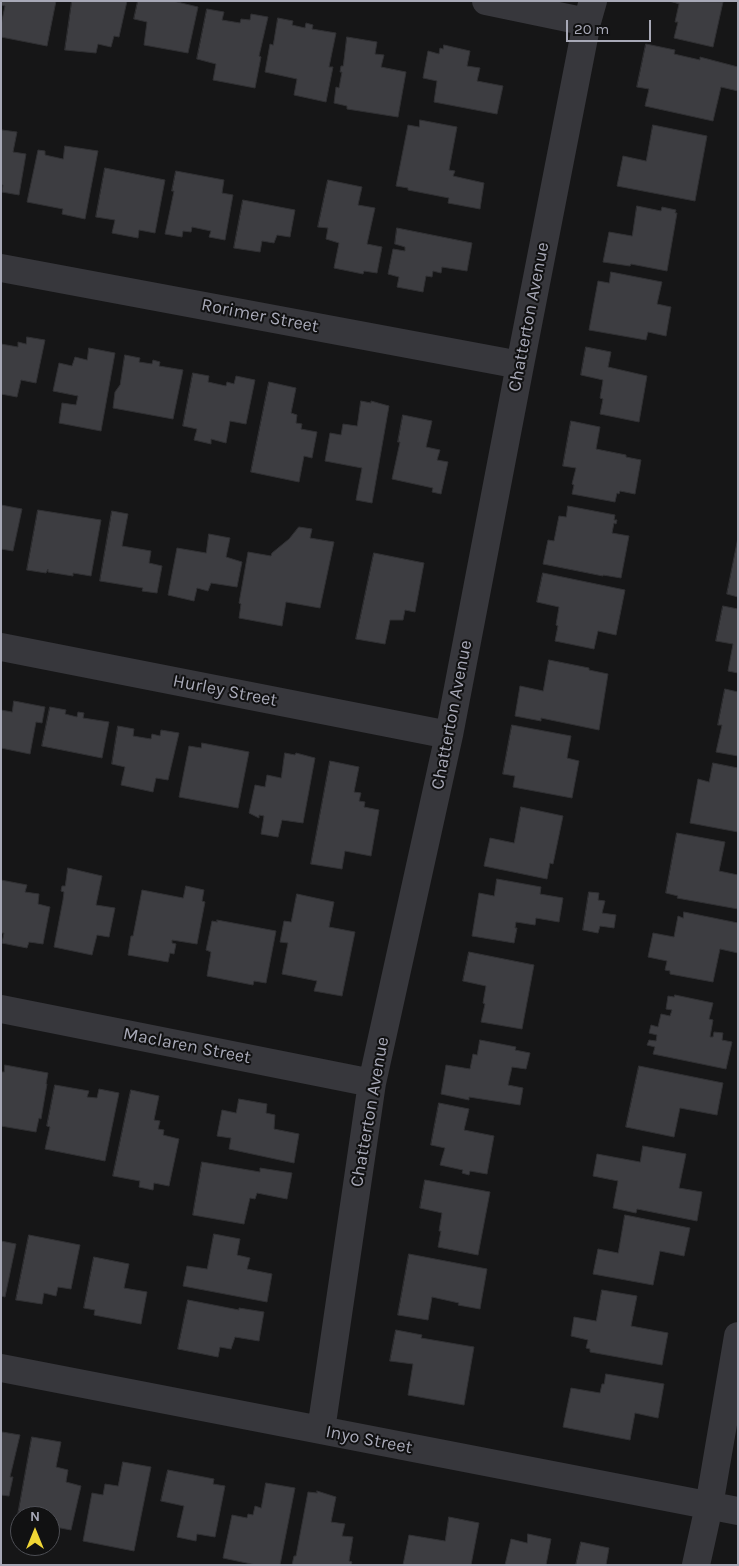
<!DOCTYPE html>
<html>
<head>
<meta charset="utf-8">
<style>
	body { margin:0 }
	#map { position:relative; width:739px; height:1566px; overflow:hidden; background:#161617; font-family:Karla,sans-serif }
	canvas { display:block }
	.frame { position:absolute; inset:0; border:2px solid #a8a9b7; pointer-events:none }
	.north { position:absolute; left:10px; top:1506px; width:50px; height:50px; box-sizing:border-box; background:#111112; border:1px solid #4d4e54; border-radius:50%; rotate:0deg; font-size:14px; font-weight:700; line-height:20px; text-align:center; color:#a8a9b7 }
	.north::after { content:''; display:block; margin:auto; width:18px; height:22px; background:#f0d535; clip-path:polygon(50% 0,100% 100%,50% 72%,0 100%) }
	.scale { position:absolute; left:566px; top:20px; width:85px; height:22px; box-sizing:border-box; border:2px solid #a8a9b7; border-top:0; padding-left:6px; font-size:15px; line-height:18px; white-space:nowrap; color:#a8a9b7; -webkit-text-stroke:4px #111112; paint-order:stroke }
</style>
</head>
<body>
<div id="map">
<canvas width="739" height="1566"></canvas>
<div class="frame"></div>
<div class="north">N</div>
<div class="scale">20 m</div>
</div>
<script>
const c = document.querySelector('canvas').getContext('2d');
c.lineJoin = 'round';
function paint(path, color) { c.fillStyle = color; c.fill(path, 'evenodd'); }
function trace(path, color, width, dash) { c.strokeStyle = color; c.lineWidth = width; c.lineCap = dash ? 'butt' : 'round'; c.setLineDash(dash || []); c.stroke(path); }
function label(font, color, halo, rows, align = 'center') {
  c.font = font + ' Karla,sans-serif'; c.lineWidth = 4; c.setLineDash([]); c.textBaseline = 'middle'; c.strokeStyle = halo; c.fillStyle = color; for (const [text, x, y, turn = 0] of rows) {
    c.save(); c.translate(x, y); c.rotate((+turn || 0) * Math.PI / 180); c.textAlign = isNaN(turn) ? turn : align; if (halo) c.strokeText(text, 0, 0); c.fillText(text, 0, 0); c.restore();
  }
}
const building = new Path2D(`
	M1,1h55l-9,45 -46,-9v-12l4,-19 -4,-1z
	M72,1h55l-8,36 -5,-1 -3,11 -13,-3 -2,9 -31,-3z
	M138,1h35l25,6 -10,46 -44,-8 3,-23 -13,-3z
	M669,1l54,1 -10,45 -39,-9 4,-16h-3l4,-18z
	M207,9l17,3 -2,8 18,3 1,-4 9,1 1,-6 17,3 -9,39 2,1 -6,31 -42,-8 3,-16 -19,-5z
	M278,18l15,3 -1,4 13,3 1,-5 7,2 -1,4 24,4 -7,34h4l-7,35 -32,-7 3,-16 -32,-7 5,-28 3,1z
	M347,37l30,5 -2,12 9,1 -3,12 25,5 -8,45 -51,-8v-3l-13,-3 2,-16 3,1 3,-16h-2l1,-6h2z
	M646,44l29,6 -1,4 26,6v-3l38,10v24l-17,-4 -8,34 -68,-15 4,-17 -12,-2z
	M444,45l26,6 -3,15 13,2 -3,13 26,5 -6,28 -63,-12 3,-21 -14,-3 5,-27 11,3 1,-6 3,1z
	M420,120l37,7 -8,43 6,1 -2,5 31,7 -4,26 -32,-6 1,-5 -41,-8v-2l-12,-2 12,-61 11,2z
	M653,125l54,11 -12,65 -78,-15 6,-30 23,5z
	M1,127l1,3 15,2 -4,20 13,2 -7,41 -17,-3 1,-7h-2z
	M65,146l33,5 -13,68 -23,-5 1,-5 -36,-7 11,-52 7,1v4l18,4z
	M105,168l60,12 -10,53 -16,-3 -1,8 -26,-5 3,-13 -19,-3z
	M176,171l48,9 -2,13 11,2 -8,45 -16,-3 2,-6 -19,-4 -1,5 -8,-1 -1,6 -17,-3 9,-43h-2z
	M328,180l34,7 -4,18 17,3 -8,36 15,3 -5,26 -13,-2 -1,3 -29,-6 5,-25 -13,-4 2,-11 -10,-1z
	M243,200l52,10 -5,27 -13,-2 -3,8 -12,-2 -2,11 -26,-4z
	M637,206l24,5 1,-4 14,3 -1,3h2l-10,58 -36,-7 -1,2 -27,-4 6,-30 23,4z
	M397,228l75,15 -5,28 -25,-4 -1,6 -8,-2 -1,6 -6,-1 -3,16 -26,-5 2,-10 -11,-3 5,-25 12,2v-4l-10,-3z
	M611,272l51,10 -5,22 14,3 -5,29 -18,-4 -2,8 -57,-10 9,-49 11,2z
	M27,337l18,3 -9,43 -15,-3 -4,17 -16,-3v-50l17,3v-5l8,2z
	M586,347l25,5 -3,15 39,9 -8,46 -39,-8 3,-15 -3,-1 3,-18 -22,-5z
	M89,348l26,5 -14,78 -42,-8 3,-20 14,2 2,-9 -25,-5 6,-28 13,3 3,-9 12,3z
	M125,355l15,3 -1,4 13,2 1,-4 7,2 -1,4 24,4 -10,49 -60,-11 2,-16 5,-7z
	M193,373l16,3 -1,6 18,4 1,-4 7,2 2,-8 19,4 -9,44 -16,-3 -4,22 -15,-4v5l-17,-4 3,-11 -14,-3z
	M269,382l27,6 -5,25 6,2 -1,8 6,1 -1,5 16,3 -5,26 -8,-2 -5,26 -48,-10z
	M361,401l10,2v-2l18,5 -17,97 -16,-3 6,-32 -37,-7 5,-28 11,2 2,-11 14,2z
	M403,415l29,6 -6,26 14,3 -3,10 11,2 -7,32 -9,-2 1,-4 -41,-9 8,-37h-2z
	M571,421l29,6 -4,22 30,6v2l15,3 -6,34 -15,-3 -1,3 -2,-1 -2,9 -43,-8 2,-9 -2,-1 4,-16 -13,-2z
	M1,505l21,4 -9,42 -12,-2z
	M568,506l47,9 -1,5h3l-1,4 -2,-1 -2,10 17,3 -8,42 -18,-3v1l-60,-12 5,-24 6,1 5,-25 7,1z
	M38,510l63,10 -10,56 -18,-3v3l-25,-4v-3l-2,4 -19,-3z
	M112,511l16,3 -6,32 29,5 -2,12 13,3 -5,27 -15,-2 1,-3 -43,-7z
	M299,527l13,2 -2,9 24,4 -14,66 -34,-6 -4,24 -43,-8 2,-14 -2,-1 9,-51 23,4 1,-3 17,-14z
	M209,534l21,4 -4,19 16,5 -5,25 -26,-4 -3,8 -11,-3 -3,13 -26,-6 9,-47 29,5z
	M738,538v59l-11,-3z
	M374,553l50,10 -9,49 -10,-2 -2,10h-13l-5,24 -29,-5z
	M543,573l82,17 -9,45 -18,-4 -4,18 -39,-8 3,-15 -2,-1 3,-18 -22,-5z
	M723,606l15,3v64l-10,-2 5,-27 -17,-3z
	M549,660l40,8v2l19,4 -9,56 -58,-12v3l-26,-5 5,-30 23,5z
	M725,689l13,3v64l-22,-4 6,-27h-4z
	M14,701l31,6 -3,16 -6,-1 -6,32 -29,-6v-38l11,2z
	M50,707l16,3 -1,4 12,3 1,-5 6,1 -1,5 26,4 -7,36 -60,-12z
	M512,725l59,11 -4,22 12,3 -7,37 -59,-11 2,-11 -12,-2z
	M118,726l16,3 -1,7 18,3 1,-5 8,2 1,-6 18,3 -11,47 -12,-2 -3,14 -32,-7 4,-18 -13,-3z
	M202,743l47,9 -11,56 -59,-11 10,-51 12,2z
	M285,753l10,2 1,-2 19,5 -12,65 -21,-3 -4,17 -17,-3 3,-18 -5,-1v3l-10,-5 6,-28 10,2 2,-12 14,3z
	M330,761l29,6 -5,25 7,1 -2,8 6,1 -1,5 15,3 -8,46 -26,-5 -3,18 -31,-5z
	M713,763l25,5v64l-48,-9 8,-44 11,3z
	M521,807l42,9 -10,48 -3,-1 -3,16 -63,-13 6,-28 24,5z
	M677,833l48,9 -6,29 19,4v34l-61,-11 1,-2 -12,-3z
	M68,868l34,8 -6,29 19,3 -6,29 -12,-2 -5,20 -38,-8 9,-47 1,-8 -3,-1 1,-5h3z
	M497,879l44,8 -1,7 23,4 -4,24 -23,-4 -1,7 -19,-3 -1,6h2l-3,15 -42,-7 7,-43 15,3z
	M1,880l26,5 -2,7 14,2 -1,10 12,3 -7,37 -14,-2 -2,6 -25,-5 2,-10h-3z
	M186,886l18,4 -2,11 3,1 -8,42 -25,-4v3l4,1 -2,10 -4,-1 -2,9 -40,-7 3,-19h2l9,-46 41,8z
	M589,892l10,1 -1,7 7,1 -3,12 14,2 -2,13 -14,-2 -2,7 -15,-3z
	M297,894l37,8 -5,25 26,5 -13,64 -28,-5 3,-10 -35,-7 6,-31 -8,-1 4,-21 7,1z
	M684,912l54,11v30l-18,-4 -7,33 -43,-8v-3l-5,-1 2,-9 -19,-4 5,-24 21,4 4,-21 5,2z
	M217,920l59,11 -10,52 -12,-2 -1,4 -46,-9 4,-24 -5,-2 6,-29 5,1z
	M469,952l65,13 -12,64 -41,-7 4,-18 -2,-1 3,-17 -23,-5z
	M675,995l38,8 -4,16 4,1 -3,17h3l1,-5 9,1 -1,7 10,2 -6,27 -73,-15 2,-7 -8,-2 2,-5 7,1 1,-6 -8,-2 2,-8 7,2 3,-13 9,2 2,-6 -6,-1 2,-13 6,1z
	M480,1040l36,7 -1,3 15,3 -4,16 -14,-2 -4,18 15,3 -3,17 -51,-8v3l-28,-6 5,-29 24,4 3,-15 4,1z
	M5,1065l43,8 -2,11h1l-6,35 -2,-1 -3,14 -35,-6v-54h3z
	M639,1066l84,17 -6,32 -37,-7 -6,29 -48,-10z
	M55,1085l34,6 -2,6 10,1 2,-9 20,4 -14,68 -60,-12 5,-22 -3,-1z
	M131,1090l28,6 -5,24 6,1 -2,8 6,1 -1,5 16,4 -10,47 -15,-3 -1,7 -14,-3 1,-6 -27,-5z
	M239,1099l28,5 -1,9 9,2 -1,14 25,5 -5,29 -65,-14 2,-11 -14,-2 5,-26 14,3z
	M439,1103l30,6 -5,21 30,6 -7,38 -17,-3 -1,4 -7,-2 1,-3 -23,-5 5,-17 -14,-3z
	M643,1146l43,8 -7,34 23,4 -5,29 -60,-12 -1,4 -23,-5 5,-27 -25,-5 4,-22 43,8z
	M202,1162l58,10v-4l32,5 -5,26 -30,-6 -2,6 -5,-1 -6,26 -51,-9z
	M425,1180l65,12 -12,63 -40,-8 3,-16h-2l3,-18 -22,-5z
	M625,1215l65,13 -6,28 -24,-5 -7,34 -60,-11 5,-25 20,4z
	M214,1234l26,5 -3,16 13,3 -3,11 25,5 -5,28 -84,-16 4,-20 20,3z
	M29,1235l51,10 -9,44 -13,-2 -2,9 -12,-3 -2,11 -26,-4z
	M1,1241l15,3 -11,53 -4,-1z
	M409,1254l78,15 -7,40 -22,-4 1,-2 -27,-6 -4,23 -30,-5z
	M94,1257l35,7 -5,24 23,4 -6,32 -47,-9 1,-5 -11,-2z
	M602,1290l35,6 -6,30 37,7 -6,32 -72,-13v-3l-4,-1 2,-8 -17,-4 3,-19 22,4z
	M188,1300l51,10v-2l25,4 -5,29 -24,-4 -4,12 -11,-2 -2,10 -40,-8z
	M396,1330l26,5 -1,3 53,9 -10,58 -56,-10 5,-31 -23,-3z
	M606,1374l58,10 -6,34 -23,-5 -5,27 -67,-13 8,-39 29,5 2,-9h2z
	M2,1432l18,3 -10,42h3l-4,19 -8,-1z
	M32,1437l29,5 -5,25 12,3 -2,12 15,4 -10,44 -21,-4v-10h-30v5l-3,-1z
	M123,1462l28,5 -17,84 -51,-10 9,-48 11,2 2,-11 13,2z
	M168,1470l46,9 -1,5 12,2 -10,51 -18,-3 -1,7 -19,-4 7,-31 -23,-5z
	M266,1483l29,5 -15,77h-24l-33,-7 9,-43 15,3 1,-4 5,1 2,-9 6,2z
	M317,1491l19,6 -5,25 14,2 -3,12 11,1 -4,24 3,1 -1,3h-59l2,-9h2l12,-64 9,1z
	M449,1517l30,6 -8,42h-68l6,-30 36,6z
	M528,1534l23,5 -5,26h-41l6,-26 16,4z
	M581,1542l28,6 -3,17h-30z`);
const minor = new Path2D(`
	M486,1l101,21
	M1,268l519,97
	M1,647l448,88
	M1,1009l371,74
	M1,1368l737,143
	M321,1430l51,-347 77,-348 71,-370 67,-343 6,-21
	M696,1565l13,-59 29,-170`);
const streetNames = [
	["Rorimer Street",260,316,11],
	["Chatterton Avenue",529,317,-79],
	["Hurley Street",225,691,11],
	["Chatterton Avenue",452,715,-79],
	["Maclaren Street",187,1046,11],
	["Chatterton Avenue",370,1112,-80],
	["Inyo Street",369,1440,11]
];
paint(building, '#3d3d41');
trace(building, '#303033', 1);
trace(minor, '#37373c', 28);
label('18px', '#a8a9b7', '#111112', streetNames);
</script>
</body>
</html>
